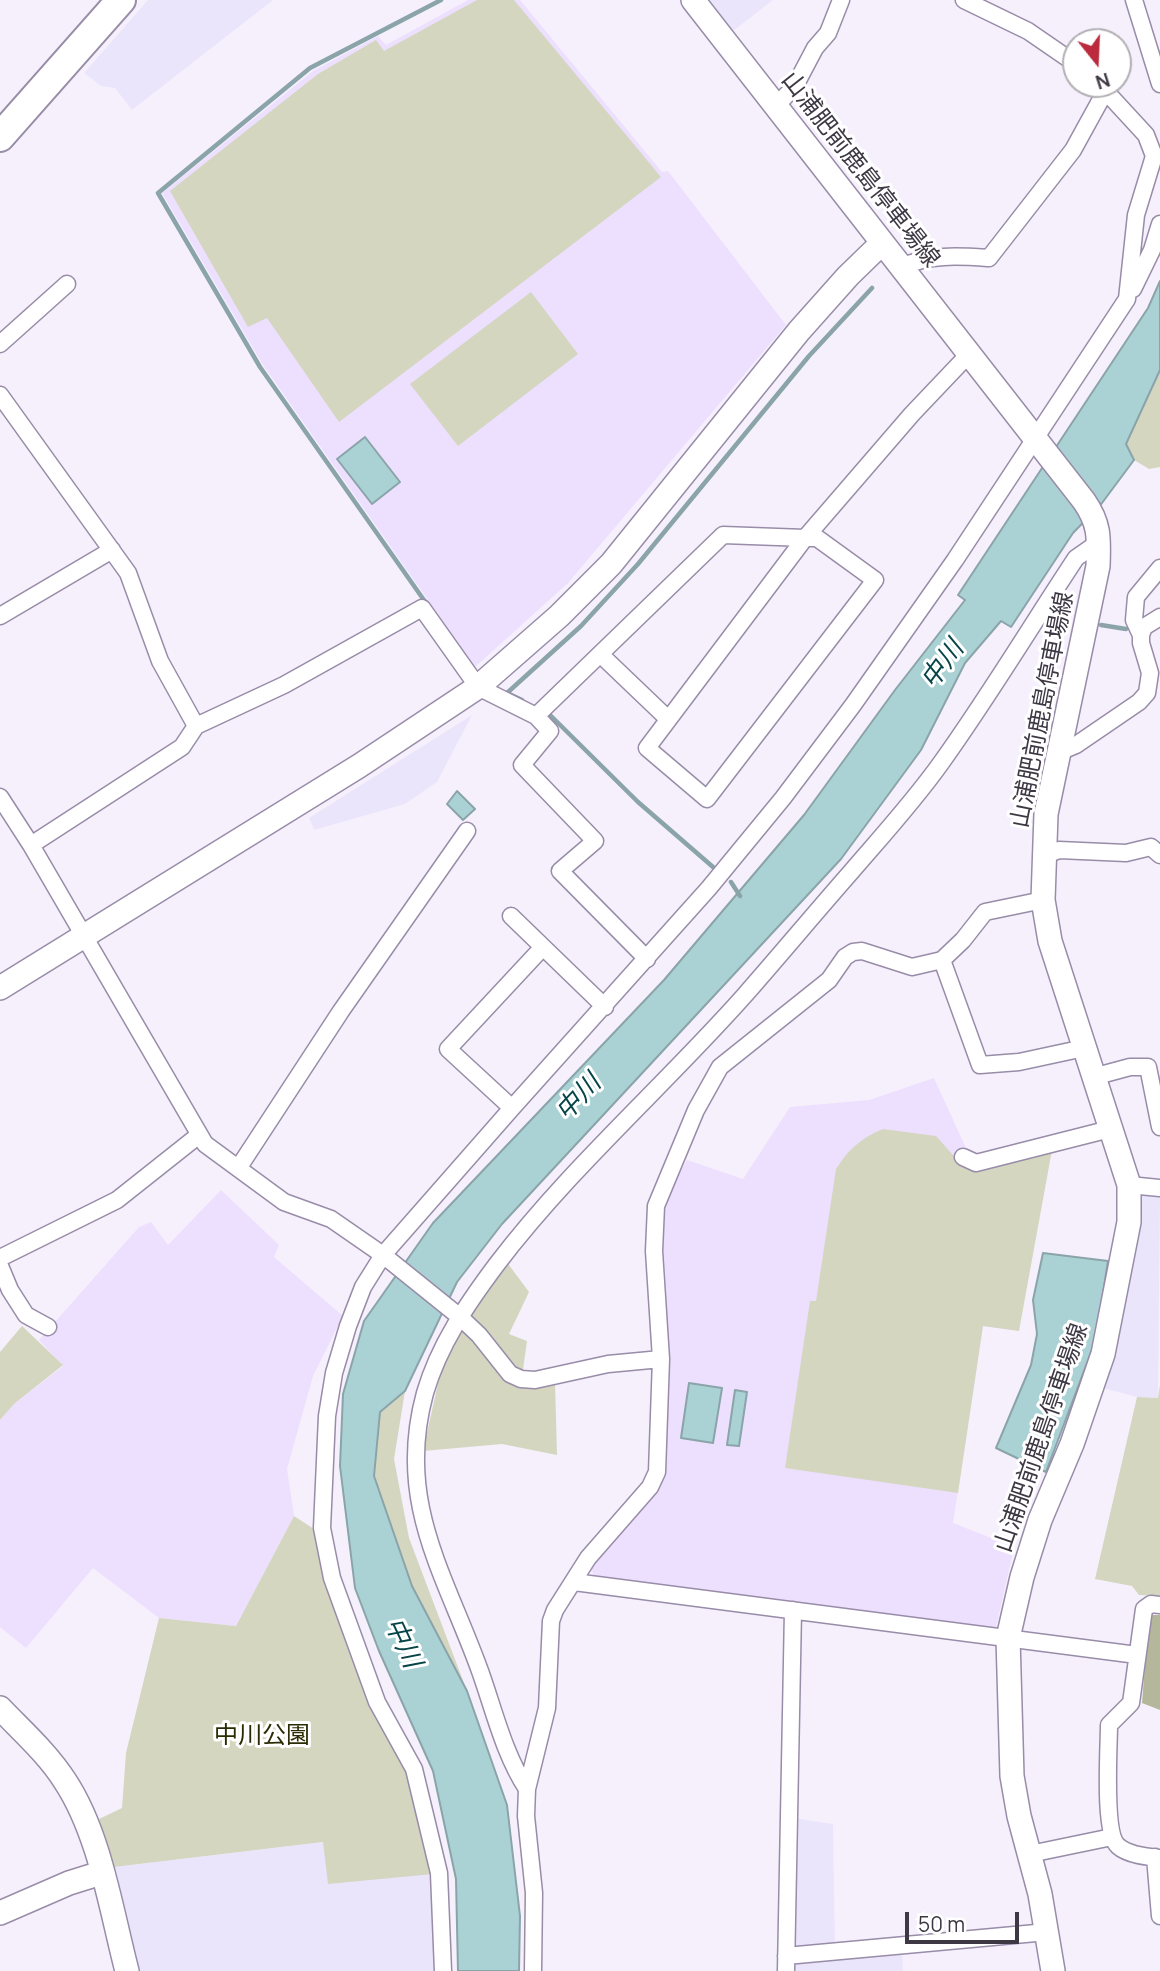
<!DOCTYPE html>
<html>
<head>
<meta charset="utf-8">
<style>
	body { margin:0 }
	#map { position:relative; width:1160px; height:1971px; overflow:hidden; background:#f6f0fd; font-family:Manrope,sans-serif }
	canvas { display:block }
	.north { position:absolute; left:1062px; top:28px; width:70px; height:70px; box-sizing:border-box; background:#fff; border:2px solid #b2afb4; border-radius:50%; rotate:162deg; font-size:19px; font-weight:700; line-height:28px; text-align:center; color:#3e3844 }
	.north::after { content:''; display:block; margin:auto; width:24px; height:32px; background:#bb2a3d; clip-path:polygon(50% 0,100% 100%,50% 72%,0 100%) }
	.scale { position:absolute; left:905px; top:1912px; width:114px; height:32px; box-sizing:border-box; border:4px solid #3e3844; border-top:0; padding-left:9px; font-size:21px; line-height:24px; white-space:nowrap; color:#3e3844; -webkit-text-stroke:5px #fff; paint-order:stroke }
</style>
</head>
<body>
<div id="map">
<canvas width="1160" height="1971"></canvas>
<div class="north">N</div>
<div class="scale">50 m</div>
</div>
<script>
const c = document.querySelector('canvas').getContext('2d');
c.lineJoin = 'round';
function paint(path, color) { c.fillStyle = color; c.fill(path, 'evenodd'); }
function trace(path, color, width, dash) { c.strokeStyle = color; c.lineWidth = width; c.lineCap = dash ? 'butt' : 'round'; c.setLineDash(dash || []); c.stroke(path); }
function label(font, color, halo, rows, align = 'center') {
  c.font = font + ' Manrope,"Noto Sans JP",sans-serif'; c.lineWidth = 6; c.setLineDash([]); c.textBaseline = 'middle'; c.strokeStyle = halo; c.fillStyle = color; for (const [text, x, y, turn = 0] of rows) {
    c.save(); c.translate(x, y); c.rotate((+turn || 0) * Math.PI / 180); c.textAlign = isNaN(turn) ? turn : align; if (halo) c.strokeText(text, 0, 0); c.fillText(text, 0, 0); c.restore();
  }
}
const commercial = new Path2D(`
	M148,0h125l-141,110 -17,-22 -14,-2 -17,-13z
	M709,0h64l-40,31z
	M472,715l-35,67 -32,22 -91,26 -5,-12z
	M1136,1192l24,3 -2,203 -21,-1 -34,-9z
	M780,1816l53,8 2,132 67,-3 1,18h-123z
	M324,1842l109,32 3,97h-296l-26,-104z`);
const built = new Path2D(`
	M468,0h52l142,172 6,-1 118,154 -218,258 -93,84 -212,-302 -101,-172 151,-122 65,-35 8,9z
	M934,1078l42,92 43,161 -36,-5 -30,197 61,24 -19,85 -399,-54 -5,-8 5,-10 63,-75 3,-280 25,-45 56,19 47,-72 79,-7z
	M221,1190l58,55 -5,12 69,59 -30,60 -26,93 7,47 -58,110 -77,-8 -66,-50 -67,80 -26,-21v-207l14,-16 49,-38 -24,-26 100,-113 12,-5 17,23z`);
const green = new Path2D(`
	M477,0h37l147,177 -322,245 -72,-104 -19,9 -78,-136 148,-117 58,-34 8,11z
	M531,292l47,62 -120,92 -48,-62z
	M1160,370v97l-11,2 -15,-9 -8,-15z
	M883,1129l53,7 25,28 91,-14 -33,181 -36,-5 -25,167 -173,-25 25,-167h6l20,-132c12,-19 26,-32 47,-40z
	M506,1261l23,31 -20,42 18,7 -6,43 34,-2 2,73 -55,-11 -79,7 20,-90z
	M22,1326l41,39 -49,39 -14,16v-68z
	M1160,1385v211l-21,-1 -7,-9 -37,-7 42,-182 21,1z
	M405,1391l-11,68 15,79 58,153 -55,-105 -38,-110 6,-64z
	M294,1516l20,13 11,57 47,120 37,65 24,103 -105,10 -5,-42 -209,25 -15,-48 23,-11 4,-55 33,-135 77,8z`);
const forest = new Path2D(`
	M1149,1615h11v95l-18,-7z`);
const water = new Path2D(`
	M1160,281v89l-34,74 8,16 -32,43 -29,30 -62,94 -10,-6 -36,42 -44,87 -80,109 -339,365 -45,58 -52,109 -25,21 -6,64 38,110 55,105 40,114 13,111 -1,55h-61l-2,-92 -23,-108 -54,-120 -24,-63 -15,-122 3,-72 21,-73 69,-98 231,-243 140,-165 91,-125 70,-90 -7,-5 190,-287z
	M365,437l35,45 -28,22 -35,-45z
	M457,791l18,18 -12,11 -16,-16z
	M1043,1253l65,8 -12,78 -50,133 -50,-24 35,-83 6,-31 -4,-34z
	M689,1383l33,5 -9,55 -32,-5z
	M735,1390l12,2 -8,54 -12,-1z`);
const stream = new Path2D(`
	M1053,600l16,12
	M426,603l-166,-236 -102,-174 152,-125 131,-68
	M1101,625l25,4
	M522,700l-15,-7 74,-67 57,-62 171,-208 63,-68
	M550,715l88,87 75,65
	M731,882l9,14`);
const street = new Path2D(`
	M964,0l64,31 48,33
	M1134,0l26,84
	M777,105l18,-19 20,-38 13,-15 13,-33
	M901,267c29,-13 57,-11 88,-9l84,-108 33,-60
	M1133,289l19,-39 8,-26
	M0,344l67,-60
	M0,395l128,178 32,88 36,65
	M0,616l112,-66
	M1141,635l3,-8 16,-10
	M600,654l68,65
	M536,716l187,-181 82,3h12l58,42 -168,219 -60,-51 158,-210 107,-124 57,-60
	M1057,753l19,-8 63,-43 8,-9 3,-20 -9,-30v-8l-7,-15 2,-23 24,-29
	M0,797l31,48 174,299 79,58 47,17 52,36 77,62 19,18 31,39 11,5 14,1 73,-16 53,-5
	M31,845l151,-98 14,-21 88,-41 138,-77 56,79 58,29 14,15 -28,34 73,76 -35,30 87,88
	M1043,856l16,-6 67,3 25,-6 9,8
	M511,916l94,91
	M942,960l38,105 39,-3 65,-14
	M1093,1077l37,-10h18l12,60
	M512,1108l-64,-59 95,-102
	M963,1157l13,6 134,-34
	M239,1167l102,-156 126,-180
	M1129,1185l31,3
	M0,1258l117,-58 82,-65
	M0,1266l10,24 16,25 22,12
	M574,1582l563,73
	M1160,1605l-9,-1 -7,5 -13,94 -22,22c0,22 -6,108 9,121 10,9 29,11 42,12
	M527,1789c-23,-35 -33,-79 -47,-118 -35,-97 -85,-169 -55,-278 14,-48 42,-89 72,-129 74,-97 166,-177 247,-268 36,-41 71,-83 107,-124 31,-36 63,-71 90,-109 48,-67 90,-137 135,-205l23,-16
	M1030,1854l82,-17
	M1155,1857l5,59
	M786,1956l261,-24
	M443,1971l-4,-98 -25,-104 -37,-67 -45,-124 -10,-50 5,-112 7,-43 14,-47 15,-39 20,-32 129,-147 197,-220 74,-90 70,-93 102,-145 172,-261 9,-84 18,-59 -8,-21 -47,-51
	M533,1971l1,-78 -8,-77 1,-27 20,-81 4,-87 4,-11 33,-52 62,-71 7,-15 4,-113 -7,-108 2,-45 40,-96 24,-43 109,-87 16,-23 8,-5 9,-1 50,16 30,-7 21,-20 22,-28 58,-12
	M786,1971l7,-361`);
const secondary = new Path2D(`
	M693,0l391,501c16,23 15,37 14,65l-52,248 -3,86 7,41 79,244v37l-26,132 -31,90 -32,76 -18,57 -14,61 4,138 7,40 21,78 13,77
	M0,988l359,-222 119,-79 81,-71 52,-52 188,-233 49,-55 34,-33
	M0,1708c22,23 48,46 65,73 35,53 46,129 62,190
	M0,1913l69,-30 32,-10`);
const highway = new Path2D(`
	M0,137l121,-137`);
const streetNames = [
	["山浦肥前鹿島停車場線",860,170,52],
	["山浦肥前鹿島停車場線",1043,710,-79],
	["山浦肥前鹿島停車場線",1042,1438,-71]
];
const parkNames = [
	["中川公園",262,1736]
];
const waterNames = [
	["中川",943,665,-54],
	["中川",579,1098,-47],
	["中川",402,1643,65]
];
paint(commercial, '#ebe5fb');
paint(built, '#ede0fe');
paint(green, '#d4d6c0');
paint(forest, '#b4b799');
paint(water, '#aad2d4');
trace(water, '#8aa4a9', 2);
trace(stream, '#8aa4a9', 4.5);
trace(street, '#988ca8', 19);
trace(secondary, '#988ca8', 26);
trace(highway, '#988ca8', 32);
trace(street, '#fff', 16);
trace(secondary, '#fff', 23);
trace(highway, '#fff', 28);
label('24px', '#3e3844', '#fff', streetNames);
label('24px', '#2b2c04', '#fff', parkNames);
label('italic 26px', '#064448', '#fff', waterNames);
</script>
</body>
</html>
